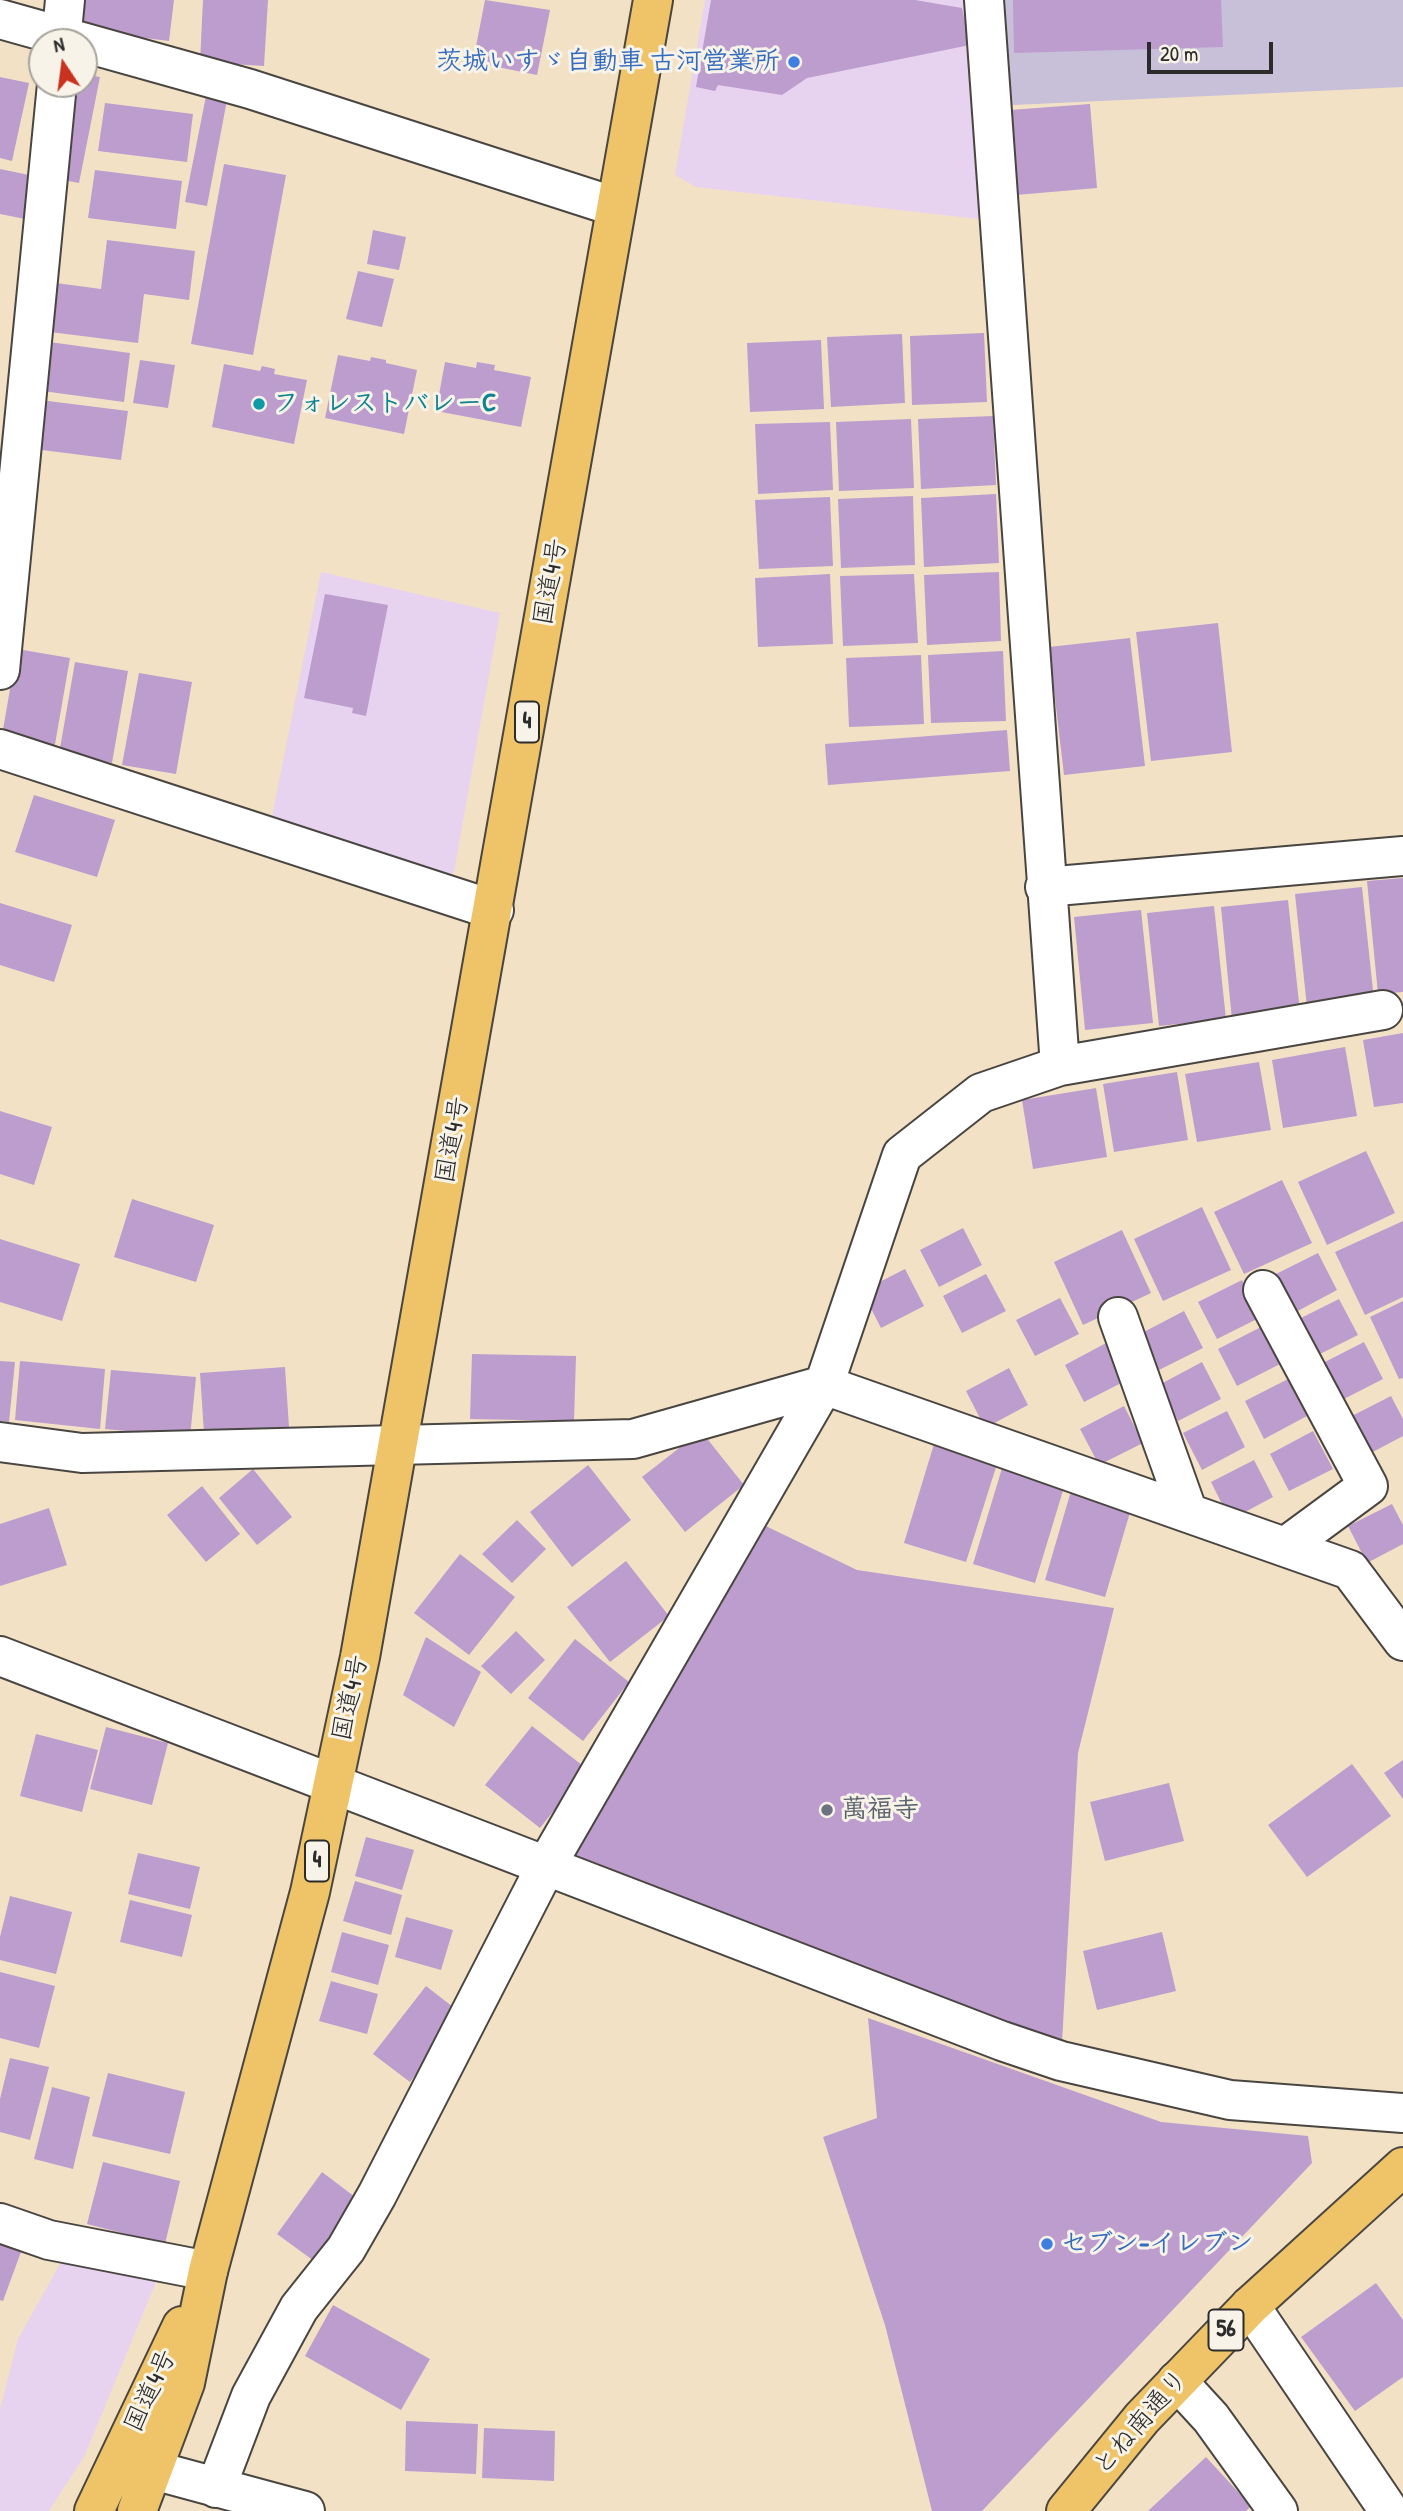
<!DOCTYPE html>
<html>
<head>
<meta charset="utf-8">
<style>
	body { margin:0 }
	#map { position:relative; width:1403px; height:2511px; overflow:hidden; background:#f3e1c6; font-family:"Patrick Hand",sans-serif }
	canvas { display:block }
	.north { position:absolute; left:28px; top:28px; width:70px; height:70px; box-sizing:border-box; background:#f7f3e8; border:2px solid #a5a39c; border-radius:50%; rotate:347deg; font-size:19px; font-weight:700; line-height:28px; text-align:center; color:#2b2b2b }
	.north::after { content:''; display:block; margin:auto; width:24px; height:32px; background:#c8321e; clip-path:polygon(50% 0,100% 100%,50% 72%,0 100%) }
	.scale { position:absolute; left:1147px; top:42px; width:126px; height:32px; box-sizing:border-box; border:4px solid #2b2b2b; border-top:0; padding-left:9px; font-size:21px; line-height:24px; white-space:nowrap; color:#2b2b2b; -webkit-text-stroke:5px #f7f3e8; paint-order:stroke }
</style>
</head>
<body>
<div id="map">
<canvas width="1403" height="2511"></canvas>
<div class="north">N</div>
<div class="scale">20 m</div>
</div>
<script>
const c = document.querySelector('canvas').getContext('2d');
c.lineJoin = 'round';
function paint(path, color) { c.fillStyle = color; c.fill(path, 'evenodd'); }
function trace(path, color, width, dash) { c.strokeStyle = color; c.lineWidth = width; c.lineCap = dash ? 'butt' : 'round'; c.setLineDash(dash || []); c.stroke(path); }
function label(font, color, halo, rows, align = 'center') {
  c.font = font + ' "Patrick Hand","Klee One",sans-serif'; c.lineWidth = 6; c.setLineDash([]); c.textBaseline = 'middle'; c.strokeStyle = halo; c.fillStyle = color; for (const [text, x, y, turn = 0] of rows) {
    c.save(); c.translate(x, y); c.rotate((+turn || 0) * Math.PI / 180); c.textAlign = isNaN(turn) ? turn : align; if (halo) c.strokeText(text, 0, 0); c.fillText(text, 0, 0); c.restore();
  }
}
const built = new Path2D(`
	M705,0h265l18,220 -292,-33 -21,-12z
	M321,572l179,41 -46,259 -10,8 -173,-59z
	M65,2255l93,22 -73,178 -36,56h-49v-102l18,-70z`);
const industrial = new Path2D(`
	M987,0h416v87l-411,19z`);
const building = new Path2D(`
	M85,0h89l-5,41 -88,-11z
	M203,0h65l-4,66 -64,-4z
	M485,0l65,10 -13,65 -64,-13z
	M711,0h204l47,8 8,37 -163,33 -25,17 -64,-10 -3,6 -19,-4z
	M1013,0h208l2,47 -209,6z
	M84,74l16,3 -21,106 -21,-4 18,-95h8z
	M0,77l29,6 -17,78 -12,-3z
	M206,96l21,4 -20,106 -22,-4z
	M105,103l88,11 -6,48 -89,-11z
	M1090,104l7,84 -81,7 -6,-85z
	M224,164l62,11 -33,180 -62,-11z
	M0,169l34,7 -9,43 -25,-5z
	M95,170l87,11 -6,48 -88,-11z
	M373,230l33,7 -7,33 -32,-6z
	M107,240l88,11 -6,49 -45,-6 -6,49 -88,-11 6,-49 45,6z
	M358,271l36,8 -12,48 -36,-8z
	M984,333l3,69 -75,3 -2,-69z
	M902,334l3,69 -74,4 -4,-70z
	M821,340l3,69 -74,3 -3,-69z
	M42,341l88,12 -6,49 -89,-12z
	M338,355l32,6 1,-4 15,3v3l31,7 -13,64 -79,-16z
	M140,360l35,5 -7,43 -35,-5z
	M445,362l31,6 1,-6 18,3 -1,5 37,7 -10,50 -85,-16z
	M224,364l36,7 2,-5 13,3 -1,5 33,6 -13,64 -82,-17z
	M40,400l88,11 -7,49 -87,-11z
	M993,416l3,69 -75,4 -3,-70z
	M911,419l3,69 -75,3 -3,-69z
	M830,422l3,68 -75,4 -3,-70z
	M996,494l3,69 -75,4 -3,-69z
	M913,496l2,69 -74,3 -3,-69z
	M830,497l3,69 -74,3 -4,-69z
	M999,572l2,69 -74,4 -3,-70z
	M830,574l3,70 -75,3 -3,-69z
	M914,574l4,69 -75,3 -3,-70z
	M325,594l63,11 -22,111 -14,-3 1,-5 -49,-10z
	M1218,623l14,129 -81,9 -15,-129z
	M1130,638l15,128 -81,9 -15,-128z
	M17,649l53,9 -16,92 -53,-9z
	M1003,651l3,70 -75,2 -3,-68z
	M921,655l3,69 -75,3 -3,-69z
	M75,662l53,9 -16,92 -53,-9z
	M139,673l53,9 -16,92 -54,-9z
	M1007,730l3,41 -182,14 -3,-41z
	M34,795l81,25 -18,57 -82,-25z
	M1403,878v114l-25,2 -11,-113z
	M1362,887l12,113 -67,7 -12,-113z
	M1288,900l12,112 -68,8 -11,-113z
	M0,903l72,22 -18,57 -54,-17z
	M1214,906l12,113 -67,7 -12,-113z
	M1141,910l12,113 -68,7 -11,-113z
	M1403,1033v70l-29,4 -11,-67z
	M1345,1047l12,69 -74,12 -11,-68z
	M1259,1062l12,68 -74,12 -12,-68z
	M1177,1072l11,68 -74,12 -11,-68z
	M1096,1088l11,69 -74,12 -11,-69z
	M0,1111l52,16 -18,58 -34,-11z
	M1366,1151l29,62 -68,32 -29,-63z
	M1282,1180l30,63 -68,31 -30,-62z
	M132,1199l82,26 -18,57 -82,-25z
	M1202,1207l29,63 -68,31 -29,-62z
	M1403,1221v76l-38,18 -30,-63z
	M963,1228l19,37 -43,22 -19,-37z
	M1122,1230l29,63 -68,32 -29,-63z
	M0,1239l80,25 -18,57 -62,-19z
	M1318,1253l19,37 -43,23 -20,-38z
	M905,1269l19,37 -43,22 -19,-37z
	M986,1274l20,37 -44,22 -19,-37z
	M1242,1280l19,37 -44,22 -19,-37z
	M1060,1298l19,36 -44,22 -19,-36z
	M1339,1299l19,36 -44,22 -19,-36z
	M1403,1301v77l-4,1 -29,-62z
	M1184,1311l19,37 -44,22 -19,-36z
	M1261,1327l19,37 -43,22 -19,-37z
	M1108,1342l19,38 -43,22 -19,-37z
	M1364,1342l19,37 -43,22 -19,-37z
	M472,1354l104,2 -2,65 -104,-2z
	M0,1361l15,1 -6,60 -9,-1z
	M20,1361l85,8 -5,60 -85,-9z
	M1202,1362l19,37 -43,22 -19,-36z
	M285,1367l4,60 -85,6 -4,-60z
	M1009,1368l19,37 -43,23 -19,-37z
	M111,1370l85,7 -6,60 -85,-8z
	M1288,1379l19,37 -43,23 -19,-38z
	M1391,1396l12,23v17l-36,19 -19,-37z
	M1124,1406l19,37 -44,22 -19,-36z
	M1227,1411l18,36 -43,23 -19,-37z
	M701,1431l43,54 -59,47 -43,-55z
	M1313,1431l20,38 -44,22 -19,-37z
	M934,1444l63,20 -31,98 -62,-19z
	M1254,1460l19,37 -43,23 -19,-38z
	M588,1465l43,55 -59,47 -42,-55z
	M1003,1465l62,19 -30,99 -62,-19z
	M253,1469l39,48 -35,28 -38,-47z
	M202,1486l38,48 -34,28 -39,-47z
	M1071,1491l60,18 -26,88 -60,-17z
	M1392,1504l11,21v19l-36,19 -19,-37z
	M49,1508l18,57 -67,21v-62z
	M747,1517l110,53 257,38 -36,145 -17,308 -515,-195z
	M517,1520l29,29 -34,34 -30,-29z
	M460,1554l55,43 -46,58 -55,-42z
	M626,1561l43,55 -59,46 -43,-55z
	M516,1631l29,29 -34,34 -30,-28z
	M426,1637l55,35 -27,55 -51,-32z
	M575,1639l54,43 -46,59 -55,-43z
	M532,1726l55,43 -47,59 -55,-43z
	M106,1727l62,16 -16,62 -62,-16z
	M36,1734l62,16 -16,62 -62,-16z
	M1403,1760v39l-19,-26z
	M1352,1764l39,52 -84,61 -39,-52z
	M1169,1783l15,58 -79,20 -15,-59z
	M366,1837l48,13 -12,40 -47,-14z
	M138,1853l62,14 -10,42 -62,-15z
	M355,1881l47,14 -11,40 -48,-14z
	M10,1896l62,16 -16,62 -56,-14v-23z
	M130,1900l62,15 -10,42 -62,-15z
	M406,1917l47,13 -12,40 -46,-13z
	M342,1932l47,13 -11,40 -47,-13z
	M1162,1932l14,59 -79,19 -14,-59z
	M0,1972l55,14 -16,62 -39,-10z
	M331,1981l47,13 -11,40 -48,-13z
	M426,1986l36,28 -52,68 -37,-28z
	M868,2018l293,104 147,14 4,27 -330,348h-50l-47,-186 -62,-188 54,-19z
	M10,2058l39,9 -19,73 -30,-8v-33z
	M108,2073l77,19 -15,62 -78,-18z
	M52,2087l38,10 -17,72 -39,-10z
	M103,2162l77,19 -15,63 -78,-20z
	M322,2172l37,28 -45,61 -37,-27z
	M0,2231l25,10 -22,60 -3,-1z
	M1376,2283l27,37v57l-48,34 -54,-74z
	M333,2305l97,54 -29,51 -96,-54z
	M406,2421l72,3 -2,50 -71,-3z
	M484,2428l71,3 -1,50 -72,-3z
	M1206,2457l45,49 -5,5h-98z`);
const minor = new Path2D(`
	M984,0l76,1066
	M0,19l250,70 366,118
	M61,42l4,-42
	M0,670l57,-586
	M0,749l494,161
	M1045,887l358,-31
	M1263,1290l105,196 -83,61
	M1118,1317l70,196
	M0,1442l82,11 551,-14 191,-54 526,185 53,71
	M0,1656l1002,385 59,20 169,39 173,13
	M0,2223l49,17 159,31
	M1250,2306l139,205
	M1177,2381l34,37 67,93
	M153,2470l152,41
	M216,2488l35,-92 48,-88 47,-59 31,-54 169,-329 278,-481 78,-230 79,-62 79,-27 323,-56`);
const major = new Path2D(`
	M1066,2511l76,-93 108,-112 153,-139`);
const highway = new Path2D(`
	M94,2511l88,-185
	M137,2511l48,-128 23,-112 102,-379 50,-235 293,-1657`);
const markers = [
	[794,62,7,"#3f7fe0"],
	[259,404,7,"#0f9aa8"],
	[827,1810,7,"#6b7280"],
	[1047,2244,7,"#3f7fe0"]
];
const shields = [
	[527,722,24],
	[317,1861,24],
	[1226,2330,35]
];
const shieldNames = [
	["4",527,722],
	["4",317,1861],
	["56",1226,2330]
];
const shopNames = [
	["茨城いすゞ自動車 古河営業所",780,62],
	["セブン-イレブン",1061,2244,"left"]
];
const cultureNames = [
	["フォレストバレーC",273,404]
];
const streetNames = [
	["国道4号",551,582,-80],
	["国道4号",453,1140,-80],
	["国道4号",351,1698,-78],
	["国道4号",151,2391,-65],
	["とね南通り",1141,2423,-49]
];
const worshipNames = [
	["萬福寺",841,1810]
];
paint(built, '#e7d2ef');
paint(industrial, '#c8bfd8');
paint(building, '#bc9dce');
trace(minor, '#494642', 42);
trace(major, '#494642', 42);
trace(highway, '#494642', 42);
trace(minor, '#fff', 38);
trace(major, '#efc469', 38);
trace(highway, '#efc469', 38);
for (const [x, y, r, color] of markers) { const dot = new Path2D(); dot.arc(x, y, r, 0, 2 * Math.PI); c.fillStyle = color; c.fill(dot); trace(dot, '#f7f3e8', 2.5); }
for (const [x, y, w] of shields) { const box = new Path2D(); box.roundRect(x - w / 2, y - 20.5, w, 41, 5); c.fillStyle = '#f7f3e8'; c.fill(box); trace(box, '#2b2b2b', 2); }
label('bold 24px', '#2b2b2b', null, shieldNames);
label('bold 26px', '#366cbe', '#f7f3e8', shopNames, 'right');
label('bold 26px', '#0d838f', '#f7f3e8', cultureNames, 'left');
label('26px', '#2b2b2b', '#f7f3e8', streetNames);
label('bold 26px', '#5b616d', '#f7f3e8', worshipNames, 'left');
</script>
</body>
</html>
